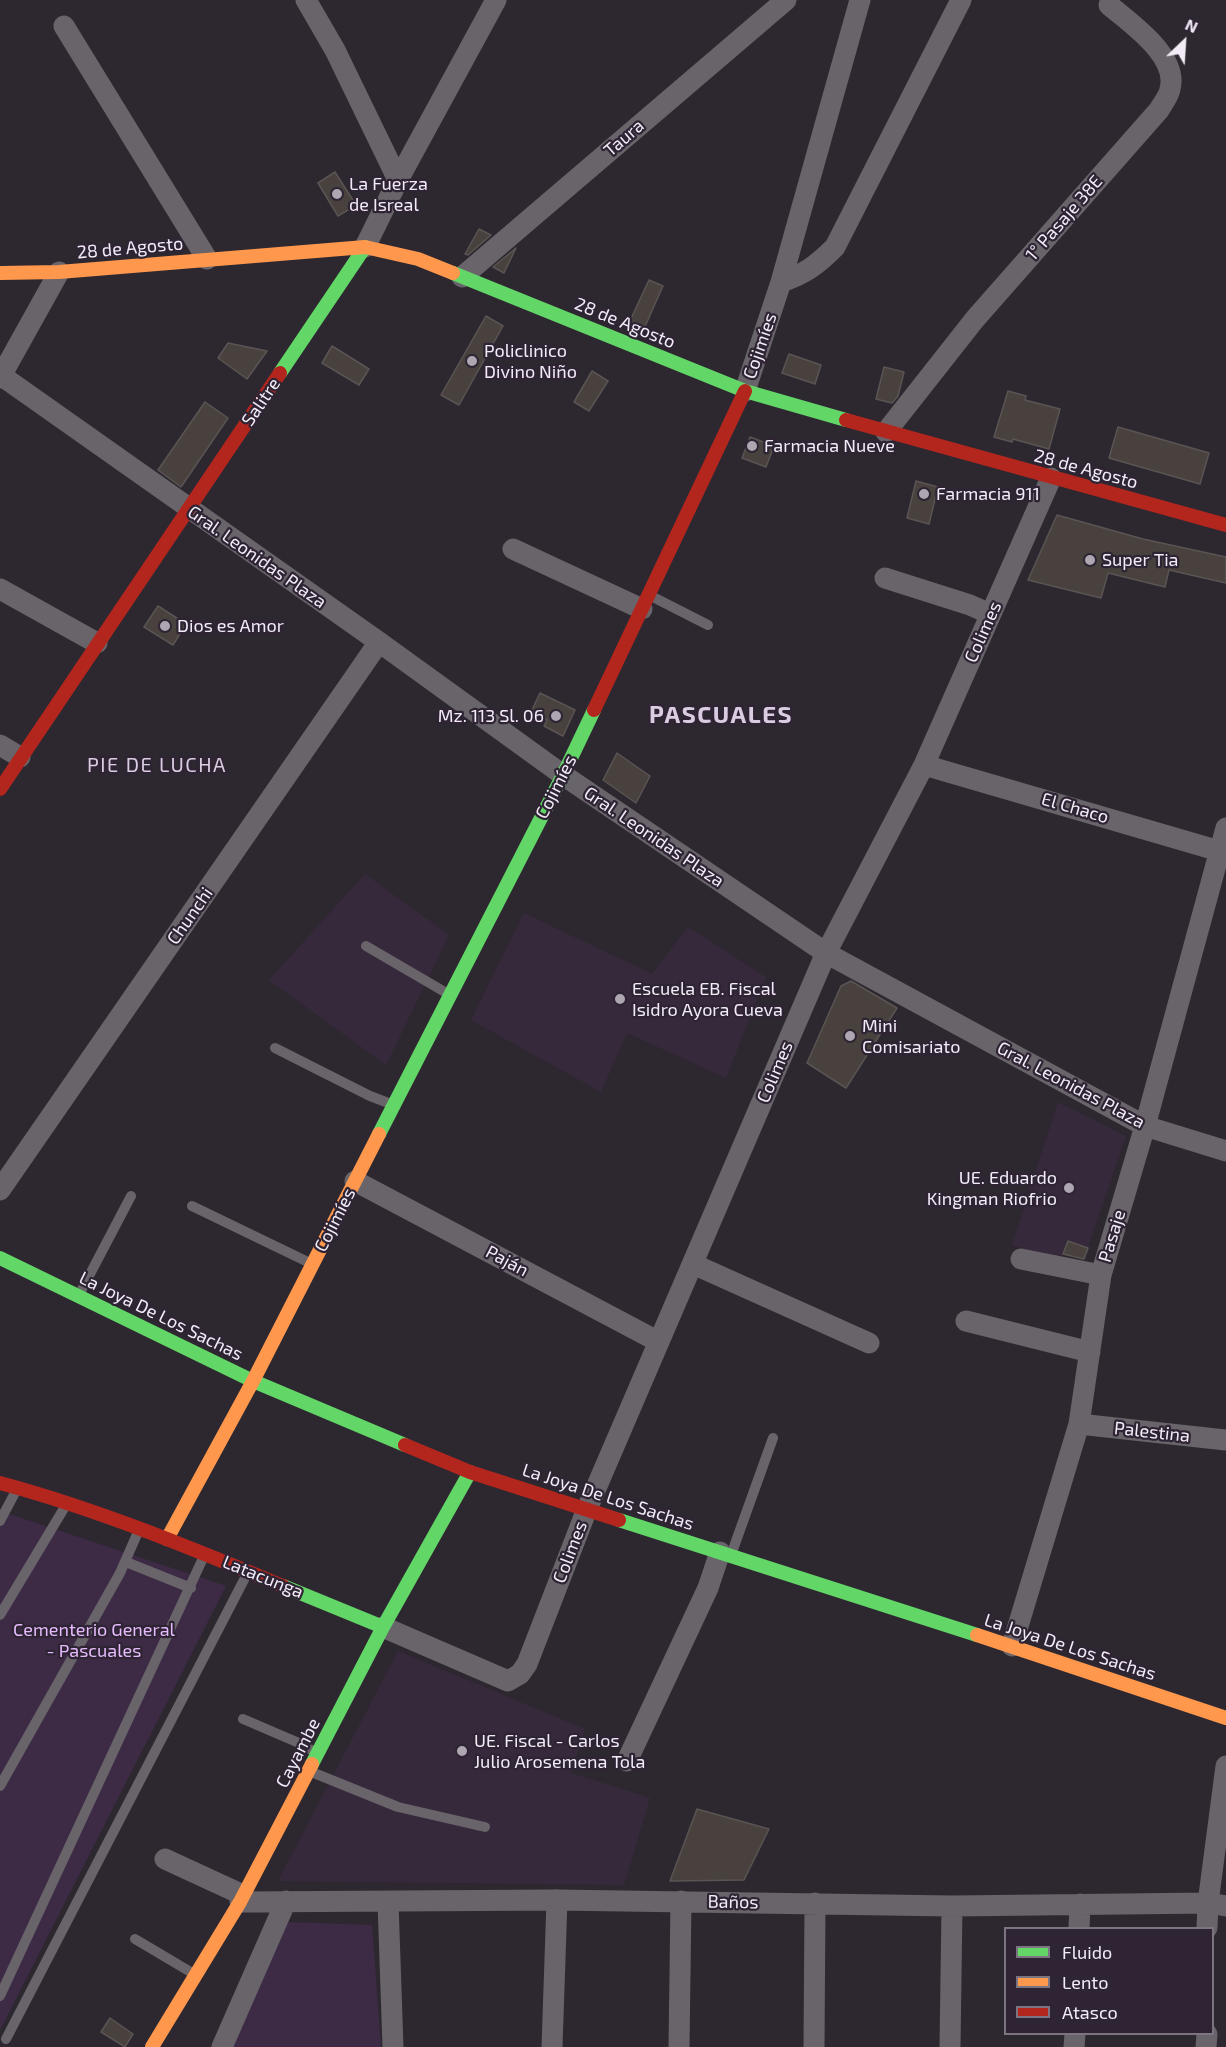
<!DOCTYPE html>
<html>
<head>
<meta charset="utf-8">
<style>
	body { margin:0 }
	#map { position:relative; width:1226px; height:2047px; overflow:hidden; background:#2d2830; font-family:"Exo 2",sans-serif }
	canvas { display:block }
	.legend { position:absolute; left:1004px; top:1927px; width:210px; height:108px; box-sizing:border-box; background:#2e2434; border:2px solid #7d7482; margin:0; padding:8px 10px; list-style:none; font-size:18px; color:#f3ecf7 }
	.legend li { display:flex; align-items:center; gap:12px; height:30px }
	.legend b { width:30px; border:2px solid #7d7482 }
	.north { position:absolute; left:1154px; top:12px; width:60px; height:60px; -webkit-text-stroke:4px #2e2434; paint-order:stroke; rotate:25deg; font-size:16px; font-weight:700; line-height:24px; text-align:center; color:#f3ecf7 }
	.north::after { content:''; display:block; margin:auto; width:21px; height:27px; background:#f3ecf7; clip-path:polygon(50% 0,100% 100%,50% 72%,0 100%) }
</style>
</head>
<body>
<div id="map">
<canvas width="1226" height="2047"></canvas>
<ul class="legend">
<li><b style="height:8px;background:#63d668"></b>Fluido</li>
<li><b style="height:8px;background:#ff974d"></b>Lento</li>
<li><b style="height:8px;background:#b3261e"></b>Atasco</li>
</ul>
<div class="north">N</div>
</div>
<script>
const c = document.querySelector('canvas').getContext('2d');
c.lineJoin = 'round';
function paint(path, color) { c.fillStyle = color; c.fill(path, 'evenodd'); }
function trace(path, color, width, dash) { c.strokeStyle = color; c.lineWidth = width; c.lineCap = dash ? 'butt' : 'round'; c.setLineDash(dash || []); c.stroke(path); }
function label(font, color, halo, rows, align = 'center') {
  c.font = font + ' "Exo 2",sans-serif'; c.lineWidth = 4.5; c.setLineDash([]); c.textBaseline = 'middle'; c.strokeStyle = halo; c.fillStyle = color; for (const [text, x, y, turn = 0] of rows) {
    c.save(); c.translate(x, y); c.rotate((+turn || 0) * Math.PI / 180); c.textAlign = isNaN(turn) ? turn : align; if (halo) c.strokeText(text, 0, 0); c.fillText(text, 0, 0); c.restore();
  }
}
const built = new Path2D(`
	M365,874l84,61 -63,130 -117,-85z
	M524,913l128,61 36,-47 78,50 -40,101 -99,-45 -26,59 -130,-72z
	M1058,1102l68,34 -38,111 -20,-7 -7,18 -49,-13z
	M398,1651l187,78 -14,44 79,25 -26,87 -346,-4z`);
const green = new Path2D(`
	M0,1511l226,75 -226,444z
	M286,1922l86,3 9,122h-152z`);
const building = new Path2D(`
	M335,172l21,33 -18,11 -20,-33z
	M479,229l12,6 -23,20 -3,-1z
	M516,248l-12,25 -11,-6z
	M649,280l14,6 -20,45 -15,-6z
	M486,316l17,10 -44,79 -18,-10z
	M228,343l39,8 -20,28 -29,-21z
	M332,346l37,23 -10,16 -37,-22z
	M789,354l32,11 -6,19 -33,-11z
	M884,367l20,5 -6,24 -6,7 -16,-4z
	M592,371l16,10 -19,30 -15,-9z
	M1008,391l18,5 -1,4 35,9 -11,40 -36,-10 -1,3 -18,-5z
	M205,402l23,16 -47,69 -23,-17z
	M1118,427l91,26 -9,31 -91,-26z
	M750,437l24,9 -8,21 -24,-9z
	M916,481l22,6 -9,37 -22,-6z
	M1057,515l86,24 83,18v26l-57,-13 -4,17 -57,-14 -7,25 -73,-18z
	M158,606l28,18 -13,21 -29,-18z
	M540,693l35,17 -12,26 -19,-10 3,-6 -16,-8z
	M617,753l33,23 -14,27 -33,-23z
	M851,981l46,27 -51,80 -39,-25 34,-77z
	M1068,1241l20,7 -4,11 -21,-5z
	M697,1809l72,20 -25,51 -74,1z
	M110,2018l23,16 -8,13 -24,-15z`);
const lane = new Path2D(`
	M649,595l59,30
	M366,946l84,49
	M275,1048l95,48 21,8
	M192,1206l118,57
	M79,1295l52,-99
	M0,1521l17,-32
	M731,1555l42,-117
	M126,1562l65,26
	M0,1615l66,-110
	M243,1719l56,24 16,9
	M309,1771l89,36 87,20
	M0,1786l120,-213 18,-41
	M135,1939l59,35
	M0,1996l204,-440
	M6,2039l241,-465`);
const street = new Path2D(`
	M306,0l29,50 63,130
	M64,26l143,233
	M365,247l33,-67 98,-180
	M462,277l324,-277
	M781,282c24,-8 36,-17 54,-35l126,-247
	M2,376l377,266 184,133 263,178 319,173 81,25
	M0,378l59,-106
	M745,391l36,-109 79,-282
	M886,432l89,-113 184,-209c4,-7 10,-14 11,-21 9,-33 -40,-66 -61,-84
	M513,549l129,60
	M885,578l85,27 20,9
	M0,589l97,54
	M0,745l20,12
	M924,765l302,88
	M355,1181l304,161
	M0,1190l379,-548
	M1021,1259l80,16
	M693,1264l176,79
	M966,1321l124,31
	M1079,1424l147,16
	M383,1627l125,54 12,-7 7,-10 60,-155 239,-556 98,-188 127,-287
	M1012,1646l67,-222 22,-149 44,-149 81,-298
	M627,1761l81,-173 12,-36
	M165,1859l78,36
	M240,1902l317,-2 395,6 256,-3 18,3
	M388,1902l5,145
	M1079,1928l1,-24
	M1207,1928l1,-25 18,-137
	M222,2047l64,-146
	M552,2047l5,-147
	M679,2047l2,-146
	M814,2047l1,-144
	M950,2047l2,-141
	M1074,2047l1,-13
	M1206,2047l1,-13`);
const fast = new Path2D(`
	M453,273l292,118 101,29
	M280,373l85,-126
	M379,1134l184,-359 31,-65
	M0,1258l253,123 152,64
	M619,1520l358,115
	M283,1586l100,41
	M312,1764l71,-137 87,-155`);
const slow = new Path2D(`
	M0,273l59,-1 306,-25 53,12 35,14
	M167,1539l86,-158 126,-247
	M977,1635l249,83
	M152,2047l88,-145 72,-138`);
const jam = new Path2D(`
	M846,420l380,105
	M594,710l151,-319
	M0,789l280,-416
	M405,1445l65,27 149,48
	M0,1483c97,26 191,65 283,103`);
const markers = [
	[337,194,6,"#aea7b1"],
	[472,361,6,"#aea7b1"],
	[752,446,6,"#aea7b1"],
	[924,494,6,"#aea7b1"],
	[1090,560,6,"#aea7b1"],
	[165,626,6,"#aea7b1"],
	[556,716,6,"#aea7b1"],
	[620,999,6,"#aea7b1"],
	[850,1036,6,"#aea7b1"],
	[1069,1188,6,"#aea7b1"],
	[462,1751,6,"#aea7b1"]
];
const streetNames = [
	["Taura",624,138,-41],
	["1° Pasaje 38E",1064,218,-49],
	["28 de Agosto",130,248,-5],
	["28 de Agosto",625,323,22],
	["Cojimíes",760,346,-71],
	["Salitre",261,402,-56],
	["28 de Agosto",1086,469,15],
	["Gral. Leonidas Plaza",257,557,35],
	["Colimes",983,632,-66],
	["Cojimíes",556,787,-63],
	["El Chaco",1075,808,16],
	["Gral. Leonidas Plaza",654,837,34],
	["Chunchi",190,916,-55],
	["Colimes",775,1072,-67],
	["Gral. Leonidas Plaza",1071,1085,28],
	["Cojimíes",335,1220,-63],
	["Pasaje",1112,1236,-73],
	["Paján",507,1261,28],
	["La Joya De Los Sachas",161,1316,26],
	["Palestina",1152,1432,6],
	["La Joya De Los Sachas",608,1497,18],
	["Colimes",570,1552,-69],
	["Latacunga",263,1577,22],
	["La Joya De Los Sachas",1070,1647,18],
	["Cayambe",298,1753,-63],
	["Baños",733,1902,1]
];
const poiNames = [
	["La Fuerza",349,184],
	["de Isreal",349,205],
	["Policlinico",484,351],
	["Divino Niño",484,372],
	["Farmacia Nueve",764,446],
	["Farmacia 911",936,494],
	["Super Tia",1102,560],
	["Dios es Amor",177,626],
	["Mz. 113 Sl. 06",544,716,"right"],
	["Escuela EB. Fiscal",632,989],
	["Isidro Ayora Cueva",632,1010],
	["Mini",862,1026],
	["Comisariato",862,1047],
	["UE. Eduardo",1057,1178,"right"],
	["Kingman Riofrio",1057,1199,"right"],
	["UE. Fiscal - Carlos",474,1741],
	["Julio Arosemena Tola",474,1762]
];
const parkNames = [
	["Cementerio General",94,1630],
	["- Pascuales",94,1651]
];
const neighbourhoodNames = [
	["PIE DE LUCHA",157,765]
];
const districtNames = [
	["PASCUALES",721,715]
];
paint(built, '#36293c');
paint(green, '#3d2b46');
paint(building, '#48413d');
trace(building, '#5a5554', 1.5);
trace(lane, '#68646a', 10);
trace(street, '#68646a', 21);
trace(fast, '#63d668', 14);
trace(slow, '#ff974d', 14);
trace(jam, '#b3261e', 14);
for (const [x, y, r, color] of markers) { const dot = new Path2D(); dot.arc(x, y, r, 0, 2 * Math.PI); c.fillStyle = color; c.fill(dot); trace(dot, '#2e2434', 2); }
label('18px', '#f3ecf7', '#2e2434', streetNames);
label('18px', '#f3ecf7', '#2e2434', poiNames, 'left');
label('18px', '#e6bbfd', '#2e2434', parkNames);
c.letterSpacing = '1.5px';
label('20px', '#dacde2', '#2e2434', neighbourhoodNames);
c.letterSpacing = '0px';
c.letterSpacing = '1.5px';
label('bold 24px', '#dacde2', '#2e2434', districtNames);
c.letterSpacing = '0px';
</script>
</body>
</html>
